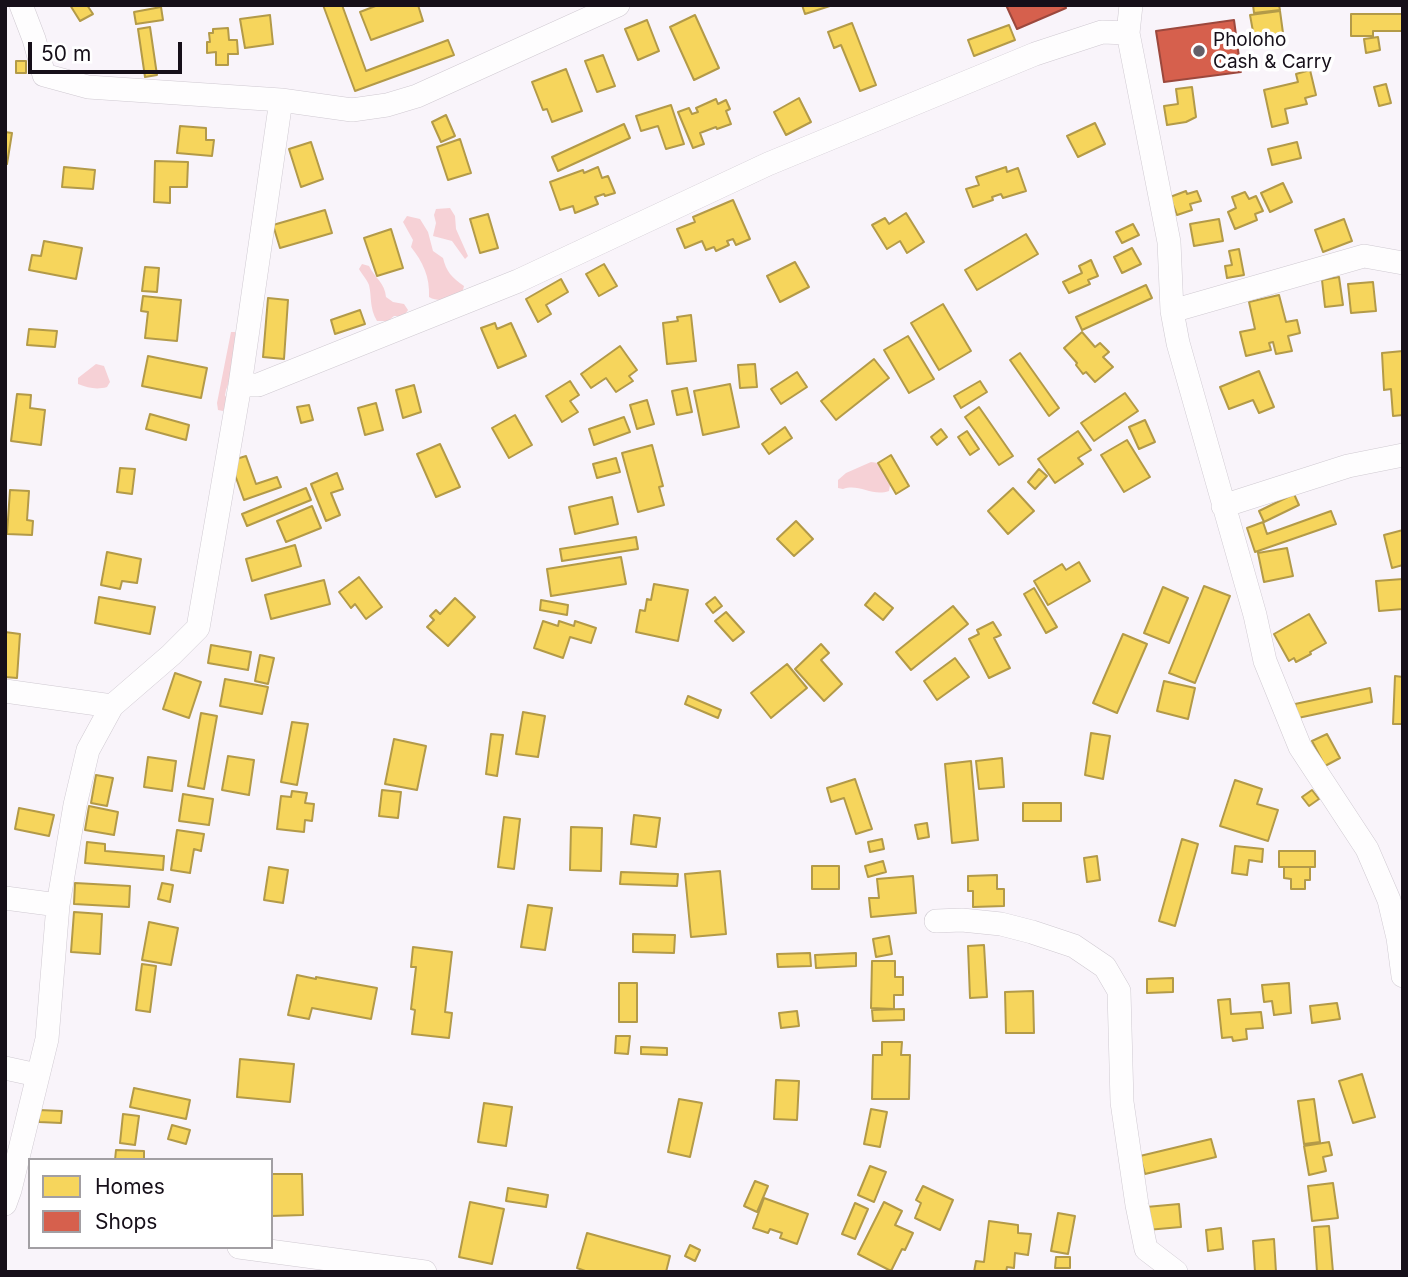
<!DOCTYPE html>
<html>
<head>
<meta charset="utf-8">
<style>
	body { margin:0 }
	#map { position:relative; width:1408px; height:1277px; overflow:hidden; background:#f9f4fa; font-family:Inter,sans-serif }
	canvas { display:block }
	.frame { position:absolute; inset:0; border:7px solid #160f19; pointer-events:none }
	.legend { position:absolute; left:28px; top:1158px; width:245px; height:91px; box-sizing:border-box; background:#fff; border:2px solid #a29fa3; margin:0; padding:9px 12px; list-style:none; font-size:21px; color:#160f19 }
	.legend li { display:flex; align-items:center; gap:14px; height:35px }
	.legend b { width:35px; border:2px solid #a29fa3 }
	.scale { position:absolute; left:28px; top:42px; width:154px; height:32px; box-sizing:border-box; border:4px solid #160f19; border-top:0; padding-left:9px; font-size:21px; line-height:24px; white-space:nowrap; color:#160f19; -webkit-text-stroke:5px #fff; paint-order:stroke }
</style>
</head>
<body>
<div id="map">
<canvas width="1408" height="1277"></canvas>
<div class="frame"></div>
<ul class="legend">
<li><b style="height:19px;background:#f6d55c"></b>Homes</li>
<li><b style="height:19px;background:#d6604d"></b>Shops</li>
</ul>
<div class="scale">50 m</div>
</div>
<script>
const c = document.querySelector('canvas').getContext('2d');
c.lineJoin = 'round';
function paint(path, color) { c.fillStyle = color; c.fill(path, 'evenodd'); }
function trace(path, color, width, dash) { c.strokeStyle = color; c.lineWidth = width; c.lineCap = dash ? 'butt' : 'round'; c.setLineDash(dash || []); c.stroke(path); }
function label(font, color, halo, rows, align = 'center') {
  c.font = font + ' Inter,sans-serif'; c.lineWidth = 7; c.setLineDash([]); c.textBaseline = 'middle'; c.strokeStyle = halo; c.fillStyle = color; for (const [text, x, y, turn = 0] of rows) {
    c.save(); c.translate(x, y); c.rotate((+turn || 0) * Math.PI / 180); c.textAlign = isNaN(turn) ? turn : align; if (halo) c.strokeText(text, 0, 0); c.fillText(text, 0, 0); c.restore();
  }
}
const green = new Path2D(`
	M450,208l5,8 1,13 12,27 -3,3 -13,-18 -19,-5 3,-13 -2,-8 2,-6z
	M407,216l13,3 8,13 5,19 10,7c3,13 9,20 21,28l-2,8c-11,5 -22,9 -33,3 1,-20 -6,-35 -18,-50l2,-7 -10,-18z
	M362,264l7,2c6,12 16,17 17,31l7,5 11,2 4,6 -4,6h-10l-6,5h-11c-8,-14 -5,-24 -8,-36 -2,-5 -7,-11 -10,-16z
	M231,332h4l3,4 -8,43 -4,11 -1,5 3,6 -5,10 -5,-1 -1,-7z
	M96,364l8,2 6,16 -3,5c-10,3 -19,1 -29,-3v-6z
	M871,462l7,1 12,22 -1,6c-17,6 -30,-8 -46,-2l-5,-1v-8l8,-7z`);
const homes = new Path2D(`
	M70,5h17l6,9 -13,7z
	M323,5h19l24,66 82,-31 6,15 -99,36z
	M378,5h40l5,16 -52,19 -11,-28z
	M802,5h31l-28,9z
	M1253,5h26l1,5 -26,3z
	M161,7l2,13 -27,4 -2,-12z
	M1280,11l3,22 -29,4 -4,-22z
	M1351,14h52v17h-30v5h-22z
	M270,15l3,29 -28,4 -5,-29z
	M695,15l24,53 -25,12 -24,-53z
	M647,20l12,31 -21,9 -13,-31z
	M852,23l24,62 -16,6 -19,-46 -7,3 -6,-16z
	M1009,25l6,15 -41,16 -6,-16z
	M150,27l7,48 -12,2 -7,-48z
	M228,28l1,12h8l1,14h-10v11h-12v-13l-9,1v-11h3l-1,-9h4v-4z
	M1378,37l2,13 -14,3 -2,-14z
	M603,55l12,31 -18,6 -12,-31z
	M16,61h10v12h-10z
	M566,69l16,42 -30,11 -5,-13 -4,1 -11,-28z
	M1310,70l6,25 -11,3 2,6 -22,5 3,14 -16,4 -8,-37 34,-8 -2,-8z
	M1386,84l5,19 -12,3 -5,-19z
	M1192,87l4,30 -10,5 -19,3 -3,-19 14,-2 -2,-15z
	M799,98l12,24 -25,13 -12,-23z
	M716,99l2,5 8,-4 4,9 -4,2 5,13 -14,5 -1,-2 -16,6 4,11 -11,4 -15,-36 11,-4 3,6 6,-2 -2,-4z
	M671,105l13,39 -18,5 -8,-23 -17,5 -5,-15z
	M446,115l9,21 -14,6 -9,-20z
	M1095,123l10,21 -27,13 -11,-21z
	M624,124l6,14 -72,33 -6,-14z
	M180,126l26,2v12h8l-2,16 -35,-3z
	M5,132l7,1 -5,31h-2z
	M460,139l11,34 -23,7 -11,-33z
	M311,142l12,37 -22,8 -12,-38z
	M1297,142l4,16 -29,7 -4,-16z
	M155,161l33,1 -1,25h-17v16l-16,-1z
	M64,167l31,3 -2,19 -31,-2z
	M598,167l4,11 6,-2 7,17 -10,3 -1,-2 -9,3 3,7 -23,9 -2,-7 -13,4 -10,-28 33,-12 1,3z
	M1006,167l1,5 11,-4 8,23 -23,7 -2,-4 -9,3 1,3 -20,7 -7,-18 13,-4 -3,-8z
	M1283,183l9,19 -22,10 -9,-19z
	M1186,191l1,3 10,-3 4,10 -11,3 2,6 -15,5 -7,-18z
	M1245,192l4,7 7,-3 7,15 -8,3 2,6 -22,9 -7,-17 8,-4 -4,-11z
	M733,200l17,39 -14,6 -3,-6 -6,2 2,4 -13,6 -2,-4 -8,3 -4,-9 -17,7 -8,-19 18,-7 -2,-5z
	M325,210l7,23 -52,15 -7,-23z
	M906,213l18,29 -17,11 -7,-12 -13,8 -15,-24 13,-7 4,6z
	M488,214l10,34 -18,5 -10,-34z
	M1219,219l4,22 -29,5 -4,-22z
	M1344,219l8,22 -29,11 -8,-22z
	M1133,224l6,11 -17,8 -6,-11z
	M391,229l12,39 -26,8 -13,-38z
	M1026,234l12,20 -61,36 -12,-20z
	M44,241l38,7 -6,31 -47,-9 3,-15 9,1z
	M1132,248l9,16 -19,9 -8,-16z
	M1239,249l5,26 -17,3 -2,-12 7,-1 -3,-14z
	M1091,260l7,16 -10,4 2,4 -21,9 -6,-11 19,-9 -3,-7z
	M795,262l14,25 -29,15 -13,-26z
	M604,264l13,22 -18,10 -13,-22z
	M145,267l14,1 -2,24 -15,-1z
	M1339,277l4,28 -18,2 -3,-27z
	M561,279l7,13 -22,13 5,9 -13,8 -12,-23z
	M1373,282l3,29 -25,2 -3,-29z
	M1146,285l6,13 -70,32 -6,-13z
	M1279,295l7,27 11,-2 3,13 -12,3 4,15 -16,3 -3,-12 -4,1 2,7 -25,6 -6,-24 15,-3 -6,-27z
	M143,296l38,4 -4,41 -32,-3 3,-26 -7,-1z
	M268,298l20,2 -4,59 -21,-2z
	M943,304l28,47 -32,19 -28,-47z
	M360,310l5,14 -30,10 -4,-14z
	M691,315l5,46 -29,3 -4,-41 15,-2 -1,-4z
	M495,323l2,6 14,-6 15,33 -28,12 -17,-40z
	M29,329l28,2 -2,16 -28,-2z
	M1082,332l13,15 5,-4 9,9 -6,5 10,10 -18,15 -9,-10 -3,2 -7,-9 1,-2 -13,-15z
	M908,336l26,43 -25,14 -25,-43z
	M620,346l17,24 -8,6 4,5 -17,11 -10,-14 -15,10 -10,-14z
	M1403,351v64l-10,1 -2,-27 -7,1 -2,-37z
	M1020,353l39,55 -10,8 -39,-56z
	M148,356l59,12 -6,30 -59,-12z
	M874,359l15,19 -53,42 -15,-19z
	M755,364l2,23 -17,1 -2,-23z
	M1259,371l15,36 -15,6 -6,-13 -24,9 -9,-22z
	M797,372l10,15 -26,17 -10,-15z
	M570,381l9,14 -9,6 8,11 -16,10 -16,-26z
	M980,381l7,11 -26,16 -7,-12z
	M730,384l9,43 -36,8 -9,-44z
	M414,385l7,27 -18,6 -7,-28z
	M687,388l5,24 -15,3 -5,-24z
	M1125,393l13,18 -44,30 -13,-18z
	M17,394l14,1 -1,13 15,2 -4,35 -30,-4z
	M647,400l7,24 -17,5 -7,-24z
	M376,403l7,27 -18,5 -7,-27z
	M309,405l4,15 -12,3 -4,-16z
	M979,407l34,49 -14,9 -34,-48z
	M150,414l39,11 -3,15 -40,-11z
	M515,415l17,30 -23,13 -17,-30z
	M624,417l6,15 -36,13 -5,-16z
	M1145,420l10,22 -16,7 -10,-22z
	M785,427l7,11 -23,16 -7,-10z
	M941,429l6,8 -10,8 -6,-8z
	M967,431l12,18 -9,6 -12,-18z
	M1078,431l13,19 -13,8 5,6 -28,19 -17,-24z
	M1127,440l23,37 -26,15 -23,-37z
	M440,444l20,43 -24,10 -19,-43z
	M652,445l11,41 -4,1 5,18 -26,7 -16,-59z
	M891,455l18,31 -13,8 -18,-31z
	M246,456l10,28 21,-7 4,10 -37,13 -14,-39z
	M616,458l4,14 -23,6 -4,-14z
	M120,468l15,1 -3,25 -15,-2z
	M1039,469l8,7 -12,13 -7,-7z
	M337,473l6,16 -12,4 9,22 -14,6 -15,-37z
	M306,488l5,12 -64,26 -5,-12z
	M1013,488l21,23 -26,23 -20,-23z
	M10,490l19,1 -2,29 6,1 -1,14 -25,-1z
	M1294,494l5,11 -35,17 -5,-11z
	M612,497l6,27 -43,10 -6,-27z
	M312,506l9,22 -35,14 -9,-21z
	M1331,511l5,13 -81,28 -8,-24 16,-6 4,12z
	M796,521l17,18 -19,17 -17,-17z
	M1403,530v35l-11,3 -8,-33z
	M636,537l2,12 -76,12 -2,-12z
	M295,545l6,21 -49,15 -6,-22z
	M1287,548l6,28 -29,6 -6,-29z
	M107,552l34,7 -4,24 -15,-2 -2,8 -19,-4z
	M621,557l5,27 -75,12 -4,-27z
	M1079,562l11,19 -42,24 -14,-24 28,-17 4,6z
	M359,577l23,30 -16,12 -11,-15 -4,4 -12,-16z
	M1403,579v30l-24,2 -3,-30z
	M324,580l6,24 -59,15 -6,-24z
	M654,584l34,6 -10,51 -42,-9 4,-22 5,1 2,-12 4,1z
	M1204,586l26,10 -35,87 -26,-10z
	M1163,587l25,11 -19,45 -25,-10z
	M1034,588l23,39 -11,6 -22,-39z
	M875,593l18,15 -10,12 -18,-15z
	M99,597l56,10 -5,27 -55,-11z
	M715,597l7,9 -9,7 -7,-9z
	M455,598l20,19 -27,29 -21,-19 7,-7 -4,-4 6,-6 4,4z
	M541,600l27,5 -1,10 -27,-5z
	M953,606l15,18 -57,46 -15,-18z
	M726,612l18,20 -11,9 -18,-20z
	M1309,614l17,29 -16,9 1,2 -15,8 -2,-4 -5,3 -15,-27z
	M543,621l15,5 1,-5 15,5 1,-5 21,7 -5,15 -21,-6 -7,21 -29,-10z
	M993,622l8,13 -7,3 16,30 -21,10 -20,-39 10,-5 -2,-4z
	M5,632l15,2 -3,44 -12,-1z
	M1123,634l24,10 -30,69 -24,-10z
	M821,644l8,9 -8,7 21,24 -18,17 -29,-32z
	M211,645l40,7 -3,18 -40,-7z
	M260,655l14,3 -6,26 -13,-3z
	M955,658l14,19 -32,23 -13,-19z
	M787,664l20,24 -36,30 -20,-25z
	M175,673l26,9 -12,36 -26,-9z
	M1395,676l8,1v47h-10z
	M225,679l43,8 -6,27 -42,-8z
	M1164,681l31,7 -7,31 -31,-8z
	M1370,688l2,14 -74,16 -3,-14z
	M688,696l33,14 -3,8 -33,-14z
	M523,712l22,4 -7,41 -22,-3z
	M201,713l16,3 -13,73 -16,-3z
	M292,722l16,2 -11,61 -16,-3z
	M1091,733l19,3 -7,43 -18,-4z
	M491,734l12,1 -6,41 -11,-2z
	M1327,734l13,24 -15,8 -13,-25z
	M394,739l32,7 -9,44 -32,-6z
	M228,756l26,4 -5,35 -27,-5z
	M148,757l28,4 -4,30 -28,-4z
	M1002,758l2,29 -25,2 -3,-28z
	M971,761l7,79 -26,3 -7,-79z
	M96,775l17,3 -6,28 -16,-3z
	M855,779l17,50 -16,5 -12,-36 -13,4 -4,-14z
	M1235,780l27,9 -5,15 21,6 -10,31 -48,-15z
	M382,790l19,2 -3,26 -19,-2z
	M1312,790l7,9 -10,7 -7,-9z
	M292,791l15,2 -2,10 9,1 -2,17 -7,-1 -1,12 -27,-3 4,-33 10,1z
	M183,794l30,5 -4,26 -30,-4z
	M1023,803h38v18h-38z
	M89,806l29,6 -4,23 -29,-5z
	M19,808l35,7 -5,21 -34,-7z
	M634,815l26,3 -4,29 -25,-3z
	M504,817l16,2 -6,50 -16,-2z
	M927,823l2,14 -11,2 -3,-14z
	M571,827l31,1 -1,43 -31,-1z
	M177,830l27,4 -3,17 -7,-2 -4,24 -19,-3z
	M882,839l2,10 -14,3 -2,-10z
	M1182,839l16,5 -23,82 -16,-5z
	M87,842l18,2v7l59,5 -1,14 -78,-7z
	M1235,846l28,3 -1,13 -13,-2 -2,15 -15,-2z
	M1279,851h36v16h-36z
	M1097,856l3,24 -13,2 -3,-24z
	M883,861l3,11 -18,5 -3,-11z
	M812,866h27v23h-27z
	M269,867l19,3 -5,33 -19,-3z
	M1284,867h26v13h-5v9h-14v-10l-7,-1z
	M720,871l6,63 -35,3 -6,-63z
	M621,872l57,2 -1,12 -57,-2z
	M997,875v14h7v17l-31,1v-16h-5v-15z
	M913,876l3,37 -45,4 -2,-19h10l-2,-19z
	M75,883l55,3 -1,21 -55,-3z
	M162,883l11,2 -3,17 -12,-3z
	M528,905l24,3 -7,42 -24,-3z
	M74,912l28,2 -2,40 -29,-2z
	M149,922l29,6 -7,37 -29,-5z
	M633,934l42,1 -1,18 -41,-1z
	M889,936l3,18 -16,3 -3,-18z
	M984,945l3,52 -17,1 -2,-52z
	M413,947l39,5 -7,60 7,1 -3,25 -37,-4 3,-24 -4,-1 5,-42h-5z
	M810,953l1,13 -33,1 -1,-13z
	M856,953v13l-40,2 -1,-13z
	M872,961h23v16h8v18h-9v14l-23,-1z
	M142,964l14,2 -6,46 -14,-2z
	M297,975l19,4v-2l61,11 -6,31 -59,-11 -3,11 -21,-4z
	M1173,978v14l-26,1v-14z
	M619,983h18v39h-18z
	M1289,983l2,30 -17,2 -2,-14 -8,1 -2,-17z
	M1033,991l1,42h-28l-1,-41z
	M1230,999l1,15 30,-2 2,16 -17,1 1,10 -14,2 -1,-4 -10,1 -4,-38z
	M1337,1003l3,16 -28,4 -2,-17z
	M904,1009v11l-31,1 -1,-11z
	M797,1011l2,15 -18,2 -2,-15z
	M616,1036h14l-2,18 -13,-1z
	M882,1042h20l-1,13h9l-1,44h-37l1,-44h9z
	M641,1047l26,1v7l-26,-1z
	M240,1059l54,5 -4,38 -53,-5z
	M1362,1074l13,43 -22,6 -14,-42z
	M776,1080l23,1 -2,39 -23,-1z
	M134,1088l56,12 -4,19 -56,-12z
	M679,1099l23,4 -12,54 -22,-5z
	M1314,1099l6,43 -16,2 -6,-43z
	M484,1103l28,4 -6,39 -28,-4z
	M871,1109l16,3 -7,35 -16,-3z
	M39,1110l23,1 -1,12 -22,-1z
	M123,1114l16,2 -4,29 -15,-2z
	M172,1125l18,5 -4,14 -18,-5z
	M1211,1139l5,18 -71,17 -5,-18z
	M1329,1142l3,13 -9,2 3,14 -17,4 -5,-29z
	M116,1150l28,1v9h-29z
	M870,1166l16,6 -12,30 -16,-7z
	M271,1174h31l1,41 -32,1z
	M755,1181l13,5 -11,26 -13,-6z
	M1333,1183l5,35 -26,3 -4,-35z
	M923,1186l30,14 -13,30 -25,-12 6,-15 -5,-3z
	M508,1188l40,7 -2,12 -40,-6z
	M764,1198l44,16 -11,30 -17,-6 2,-5 -12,-4 -2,4 -15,-5z
	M470,1202l34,7 -12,55 -33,-7z
	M884,1202l18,9 -7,14 18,8 -8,17 -3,-1 -11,22 -33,-17z
	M855,1203l13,6 -13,30 -13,-5z
	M1179,1204l2,23 -34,3 -1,-23z
	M1058,1213l17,3 -7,38 -17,-3z
	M989,1221l29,4v8l13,1 -3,21 -13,-2 -1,15 -7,-1 -1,5h-32l2,-11 8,1z
	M1329,1226l4,46h-16l-3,-45z
	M1221,1228l2,21 -15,2 -2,-21z
	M587,1233l83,23 -4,16h-78l-11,-4z
	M1274,1239l2,33h-21l-2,-31z
	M690,1245l10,5 -5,11 -10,-5z
	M1056,1257h14v11h-15z`);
const shops = new Path2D(`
	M1006,5h59l1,3 -49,21z
	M1234,20l7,52 -77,10 -8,-51z`);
const minor = new Path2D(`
	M21,5l13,34 10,36 44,12 193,13 71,10 35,-5 30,-9 201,-91
	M1131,5l-3,28 41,209 3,69 6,32 77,272 10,46 35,86 67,102 22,51 9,38 5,38
	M1172,311l192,-55 39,7
	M240,385h18l260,-104 250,-117 267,-110 67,-22 26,1
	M1223,506l125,-40 55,-11
	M5,691l107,15
	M5,898l53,7
	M936,921l26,-1 39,4 31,8 42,14 31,21 14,24 3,111 15,103 9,44 30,23
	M5,1068l32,7
	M5,1204l5,-14 37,-151 11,-134 17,-100 13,-55 24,-44 59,-51 27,-27 42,-243 41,-285
	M239,1247l186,25`);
const markers = [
	[1199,51,7,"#655f68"]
];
const poiNames = [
	["Pholoho",1213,40],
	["Cash & Carry",1213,62]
];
paint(green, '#f6d1d6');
paint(homes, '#f6d55c');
trace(homes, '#b39a48', 2);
paint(shops, '#d6604d');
trace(shops, '#9c483d', 2);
trace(minor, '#cfc9d1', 24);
trace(minor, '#fefdfe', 23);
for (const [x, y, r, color] of markers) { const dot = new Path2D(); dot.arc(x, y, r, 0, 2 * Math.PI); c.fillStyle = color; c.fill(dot); trace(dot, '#fff', 2.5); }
label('19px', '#160f19', '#fff', poiNames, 'left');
</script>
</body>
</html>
